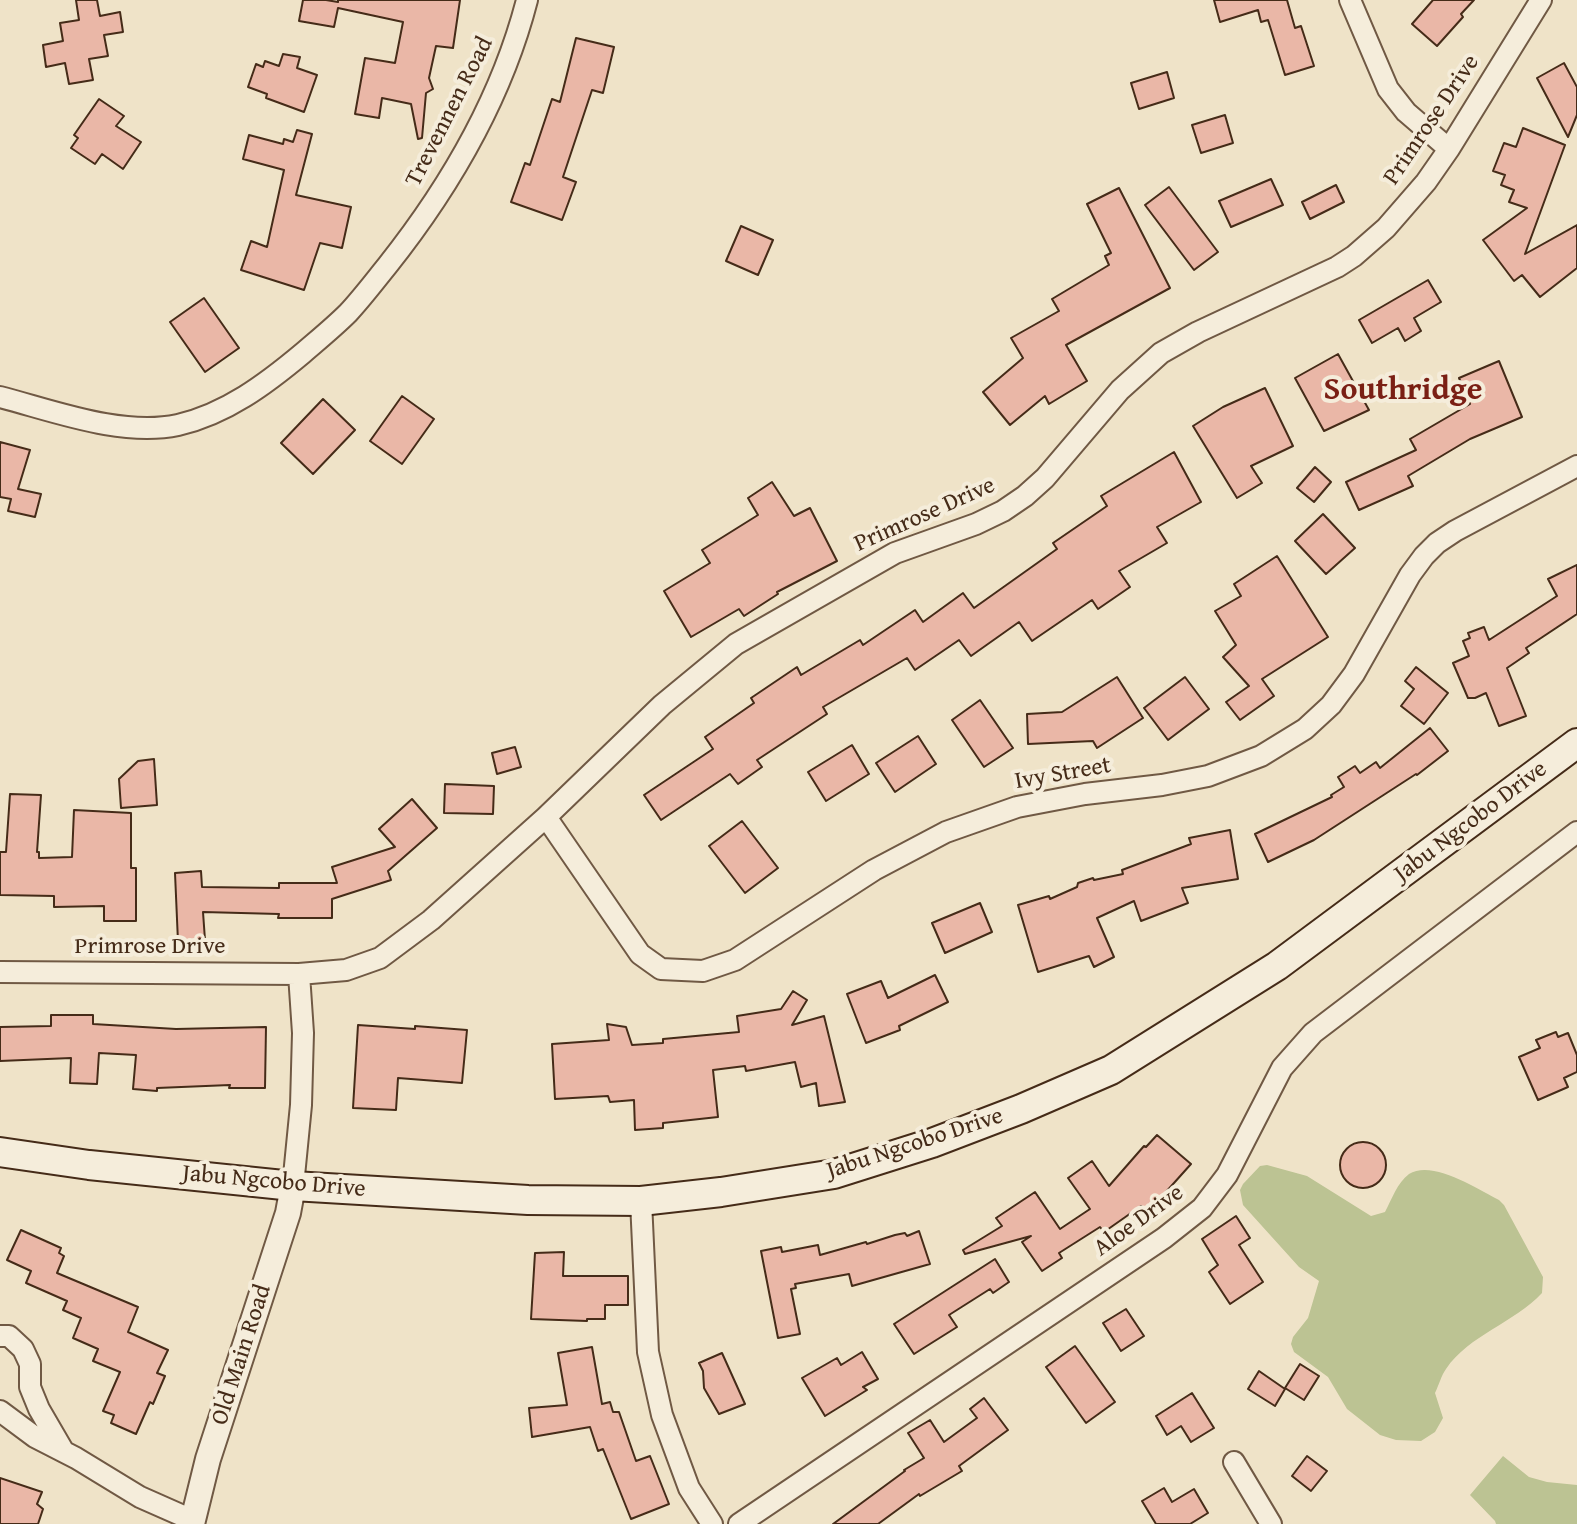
<!DOCTYPE html>
<html>
<head>
<meta charset="utf-8">
<style>
	body { margin:0 }
	canvas { display:block; background:#efe3c8 }
</style>
</head>
<body>
<canvas width="1577" height="1524"></canvas>
<script>
const c = document.querySelector('canvas').getContext('2d');
c.lineJoin = 'round';
function paint(path, color) { c.fillStyle = color; c.fill(path, 'evenodd'); }
function trace(path, color, width, dash) { c.strokeStyle = color; c.lineWidth = width; c.lineCap = dash ? 'butt' : 'round'; c.setLineDash(dash || []); c.stroke(path); }
function label(font, color, halo, rows, align = 'center') {
  c.font = font + ' "Gentium Book Plus",serif'; c.lineWidth = 8; c.setLineDash([]); c.textBaseline = 'middle'; c.strokeStyle = halo; c.fillStyle = color; for (const [text, x, y, turn = 0] of rows) {
    c.save(); c.translate(x, y); c.rotate((+turn || 0) * Math.PI / 180); c.textAlign = isNaN(turn) ? turn : align; if (halo) c.strokeText(text, 0, 0); c.fillText(text, 0, 0); c.restore();
  }
}
const green = new Path2D(`
	M1267,1165l40,11 64,40 14,-4c7,-13 12,-29 24,-38 23,-15 69,15 90,26l5,5 39,72 -1,16c-28,30 -73,42 -96,76 -5,7 -7,16 -11,24l8,25 -8,14 -14,9 -25,-1 -16,-5 -33,-26 -19,-32 -34,-25 -3,-8 2,-7 15,-19 11,-37 -20,-14 -56,-62 -3,-15 3,-6 17,-18z
	M1503,1456l26,21 18,5 30,3v39h-81l-1,-3 -25,-26z`);
const building = new Path2D(`
	M76,0h21l3,16 20,-4 3,20 -19,3 4,21 -19,3 4,21 -24,4 -4,-21 -19,4 -3,-22 20,-4 -3,-18 19,-3z
	M303,0h23l12,2v-2h122l-7,48 -17,-2 -7,32 4,11 -7,4 -4,45 -4,1 -7,-35 -29,-6 -3,20 -24,-4 10,-56 30,5 8,-41 -65,-14 -4,19 -35,-6z
	M1214,0h73l8,28 6,-2 13,40 -29,9 -17,-55 -7,2 -3,-12 -38,12z
	M1433,0h41l-13,14 2,3 -26,29 -25,-22z
	M576,38l38,9 -11,46 -11,-3 -29,87 13,5 -14,38 -51,-18 14,-39 5,2 22,-66 8,3z
	M283,54l17,3 -3,11 20,7 -13,37 -38,-14 1,-4 -19,-7 8,-23 7,3 2,-6 14,5z
	M1564,63l13,24v28l-9,22 -31,-59z
	M1167,72l7,26 -35,11 -8,-26z
	M99,99l25,17 -8,10 25,16 -18,27 -21,-15 -7,10 -24,-16 7,-10 -4,-3z
	M1225,115l8,28 -32,10 -9,-28z
	M1523,128l42,17 -40,109 52,-29v43l-37,29 -18,-22 -8,6 -31,-41 44,-32 -18,-6 5,-12 -13,-5 4,-10 -12,-4 11,-28 12,4z
	M297,130l15,4 -16,61 55,12 -9,41 -22,-5 -16,47 -63,-20 10,-29 16,6 17,-77 -41,-11 6,-24 34,9 1,-5 9,3z
	M1271,179l12,26 -52,22 -12,-26z
	M1336,185l8,17 -34,17 -8,-17z
	M1169,187l49,65 -24,18 -49,-65z
	M1119,188l51,100 -104,57 21,36 -38,23 -4,-8 -35,29 -27,-33 40,-34 -12,-20 48,-27 -7,-12 57,-34 -4,-9 6,-3 -24,-49z
	M741,226l32,14 -15,35 -32,-14z
	M1428,280l13,22 -27,16 7,13 -16,10 -7,-13 -26,15 -13,-23z
	M204,298l35,50 -34,24 -35,-50z
	M1338,354l31,56 -45,21 -29,-53z
	M1499,361l23,56 -52,22 -62,37 5,10 -54,24 -13,-28 70,-32 -6,-11 60,-35 -11,-26z
	M1265,388l28,58 -42,20 11,17 -25,15 -44,-72 30,-19z
	M402,396l32,23 -32,45 -32,-23z
	M323,399l32,31 -42,44 -32,-31z
	M0,442l30,8 -12,39 23,5 -6,23 -27,-6 3,-12 -11,-2z
	M1174,452l27,50 -44,25 10,16 -48,28 11,16 -32,22 -6,-9 -60,41 -13,-19 -48,34 -12,-16 -44,30 -8,-12 -84,49 4,7 -70,46 5,7 -24,17 -8,-10 -69,46 -17,-25 69,-46 -8,-12 49,-34 -3,-5 46,-31 4,8 59,-35 3,5 52,-35 8,12 40,-29 11,15 83,-59 -4,-6 54,-37 -6,-10z
	M1315,467l16,15 -17,20 -17,-14z
	M772,482l22,34 16,-8 27,53 -60,31 1,2 -34,22 -5,-7 -48,28 -27,-46 46,-28 -8,-13 56,-35 -10,-17z
	M1323,514l32,34 -29,26 -31,-33z
	M1277,556l51,81 -66,42 12,17 -34,24 -14,-18 23,-16 -26,-29 13,-12 -21,-34 26,-15 -7,-12z
	M1577,565v49l-51,34 3,5 -22,15 19,48 -27,10 -13,-33 -11,5h-7l-15,-35 16,-7 -6,-15 7,-3 -2,-5 16,-6 5,13 68,-44 -9,-17z
	M1416,667l32,26 -24,31 -23,-18 13,-17 -9,-8z
	M1117,677l26,41 -46,30 -4,-7 -65,3 -1,-30 35,-2z
	M1185,677l24,32 -41,31 -24,-32z
	M980,700l33,48 -29,19 -32,-47z
	M1430,728l18,23 -31,24 -1,-1 -102,66 -46,22 -13,-28 77,-37 -1,-2 13,-8 -6,-10 17,-11 5,7 16,-11 4,6z
	M918,736l18,28 -41,28 -19,-29z
	M852,745l17,29 -43,27 -18,-29z
	M515,747l6,20 -24,7 -5,-21z
	M154,759l3,46 -36,3 -2,-29 19,-18z
	M445,784l49,2 -1,28 -49,-1z
	M10,794l31,1 -4,57h2v6l33,-1 2,-47 57,3v55h5v53h-32v-15l-50,1v-11l-54,-1v-43h6z
	M412,799l25,29 -49,43 3,9 -59,19v19h-54l1,-4 -76,-2 2,28 -27,2 -3,-69 26,-2 1,16 77,1v-5h58l-5,-16 63,-20 -16,-18z
	M742,821l36,47 -33,25 -36,-47z
	M1230,830l8,49 -56,9 6,15 -47,18 -7,-20 -37,17 17,39 -20,10 -5,-11 -51,16 -20,-67 31,-9 1,3 27,-12 1,-4 15,-5 1,2 29,-6 -1,-4 69,-26 -2,-6z
	M980,903l12,29 -47,21 -13,-30z
	M935,975l13,27 -49,24 1,4 -34,13 -19,-49 34,-13 7,17z
	M793,991l14,9 -15,25 32,-9 21,86 -26,4 -3,-23 -15,4 -6,-25 -49,9 -1,-5 -32,4 5,47 -55,6v5l-28,2 -1,-30 -24,2 -2,-6 -53,3 -3,-55 57,-4 -2,-16 19,3 6,18 31,-2v-4l76,-7 -2,-16 44,-7z
	M51,1015h42v9l83,5 90,-2 -1,61h-36l1,-3 -73,3v3l-24,-2 3,-34 -37,-2 -2,31 -27,-1 1,-25 -71,3v-34l51,-1z
	M358,1025l57,4v-3l52,4 -5,53 -64,-5 -2,32 -43,-2z
	M1556,1032l2,5 10,-4 9,22v17l-13,6 4,9 -30,13 -19,-43 21,-9 -4,-8z
	M1157,1135l34,29 -43,48 -7,-6 -37,26 -4,-5 -41,26 3,5 -20,13 -20,-29 9,-6 -66,18 -2,-4 39,-24 -6,-8 39,-26 25,37 30,-20 -22,-31 24,-17 17,25 35,-40 2,1z
	M1340 1165a23 23 0 1 1 46 0a23 23 0 1 1-46 0Z
	M1236,1216l14,22 -11,7 24,37 -33,22 -21,-32 9,-7 -16,-26z
	M21,1230l40,18 -2,5 5,3 -7,17 81,34 -10,25 40,18 -11,23 8,3 -12,28 -3,-2 -14,32 -25,-11 3,-8 -11,-4 17,-39 -27,-11 5,-12 -25,-11 8,-20 -18,-8 4,-9 -41,-18 5,-12 -24,-11z
	M919,1231l11,33 -78,22 -3,-12 -54,10 1,4 -5,1 9,45 -22,4 -17,-87 20,-4 1,5 36,-7 2,10 46,-13 1,2 28,-9 10,-2 2,3z
	M564,1252l-1,24h65v29h-23v14h-18v2l-56,-2 4,-66z
	M995,1259l14,23 -16,11 -3,-4 -41,26 8,12 -43,27 -20,-30z
	M1126,1309l18,27 -23,15 -18,-28z
	M1075,1346l40,56 -29,21 -40,-56z
	M592,1347l10,57 8,-2 3,10h6l17,49 14,-5 19,48 -38,15 -28,-70 -5,2 -8,-24 -58,10 -3,-29 38,-3 -9,-52z
	M862,1352l16,27 -15,8 4,3 -42,26 -23,-38 35,-20 4,7z
	M722,1353l23,51 -26,10 -15,-26 -1,-17 -4,-8z
	M1300,1364l19,12 -15,24 -19,-12z
	M1259,1371l26,18 -10,17 -27,-17z
	M1192,1393l22,35 -23,14 -10,-16 -14,9 -11,-19z
	M984,1398l24,32 -49,36 3,5 -42,25 -1,-2 -41,30h-45l72,-53 -1,-1 20,-12 -16,-25 22,-13 14,22 33,-24 -7,-9z
	M1307,1456l20,15 -16,20 -19,-15z
	M0,1478l42,14 -5,12 6,5 -5,15h-38z
	M1164,1488l8,14 22,-13 14,24 -18,11h-34l-14,-23z`);
const minor = new Path2D(`
	M1350,0l38,89 18,23 43,37
	M0,397c54,14 122,40 178,28 48,-11 88,-41 125,-72 15,-13 31,-26 45,-40 14,-15 26,-31 39,-47 62,-78 115,-169 140,-266
	M546,817l94,137 21,15 42,2 32,-11 139,-90 72,-38 71,-25 68,-13 77,-9 46,-9 53,-20 44,-27 26,-24 23,-31 56,-99 14,-19 13,-13 18,-12 122,-65
	M0,972l299,2 47,-4 34,-12 51,-38 115,-103 116,-112 74,-61 159,-91 81,-29 27,-13 22,-15 20,-18 75,-88 41,-37 37,-21 139,-65 17,-11 32,-28 40,-46 23,-33 92,-149
	M293,1186l8,-81 2,-72 -4,-59
	M641,1201l7,151 14,63 27,73 23,36
	M0,1336h9l14,13 7,15v23l9,22 25,43
	M0,1411l35,26 41,21 64,39 52,23
	M1234,1462l37,62
	M739,1524l425,-286 38,-30 25,-33 55,-107 31,-35 264,-201`);
const tertiary = new Path2D(`
	M192,1524l16,-65 80,-246 5,-27`);
const secondary = new Path2D(`
	M0,1152l89,13 204,21 235,14 113,1 80,-9 113,-18 98,-31 89,-34 90,-39 166,-104 300,-223`);
const streetNames = [
	["Trevennen Road",450,112,-63],
	["Primrose Drive",1432,120,-56],
	["Primrose Drive",925,515,-24],
	["Ivy Street",1063,774,-10],
	["Jabu Ngcobo Drive",1471,822,-37],
	["Primrose Drive",150,947],
	["Jabu Ngcobo Drive",915,1144,-18],
	["Jabu Ngcobo Drive",274,1182,5],
	["Aloe Drive",1139,1221,-36],
	["Old Main Road",242,1355,-72]
];
const districtNames = [
	["Southridge",1403,391]
];
paint(green, '#bcc393');
paint(building, '#eab7a7');
trace(building, '#452b18', 2);
trace(minor, '#705944', 24);
trace(tertiary, '#705944', 28);
trace(secondary, '#452b18', 32);
trace(minor, '#f5eddb', 20);
trace(tertiary, '#f5eddb', 24);
trace(secondary, '#f5eddb', 28);
label('24px', '#452b18', '#f5eddb', streetNames);
label('bold 32px', '#7a1f14', '#f5eddb', districtNames);
</script>
</body>
</html>
